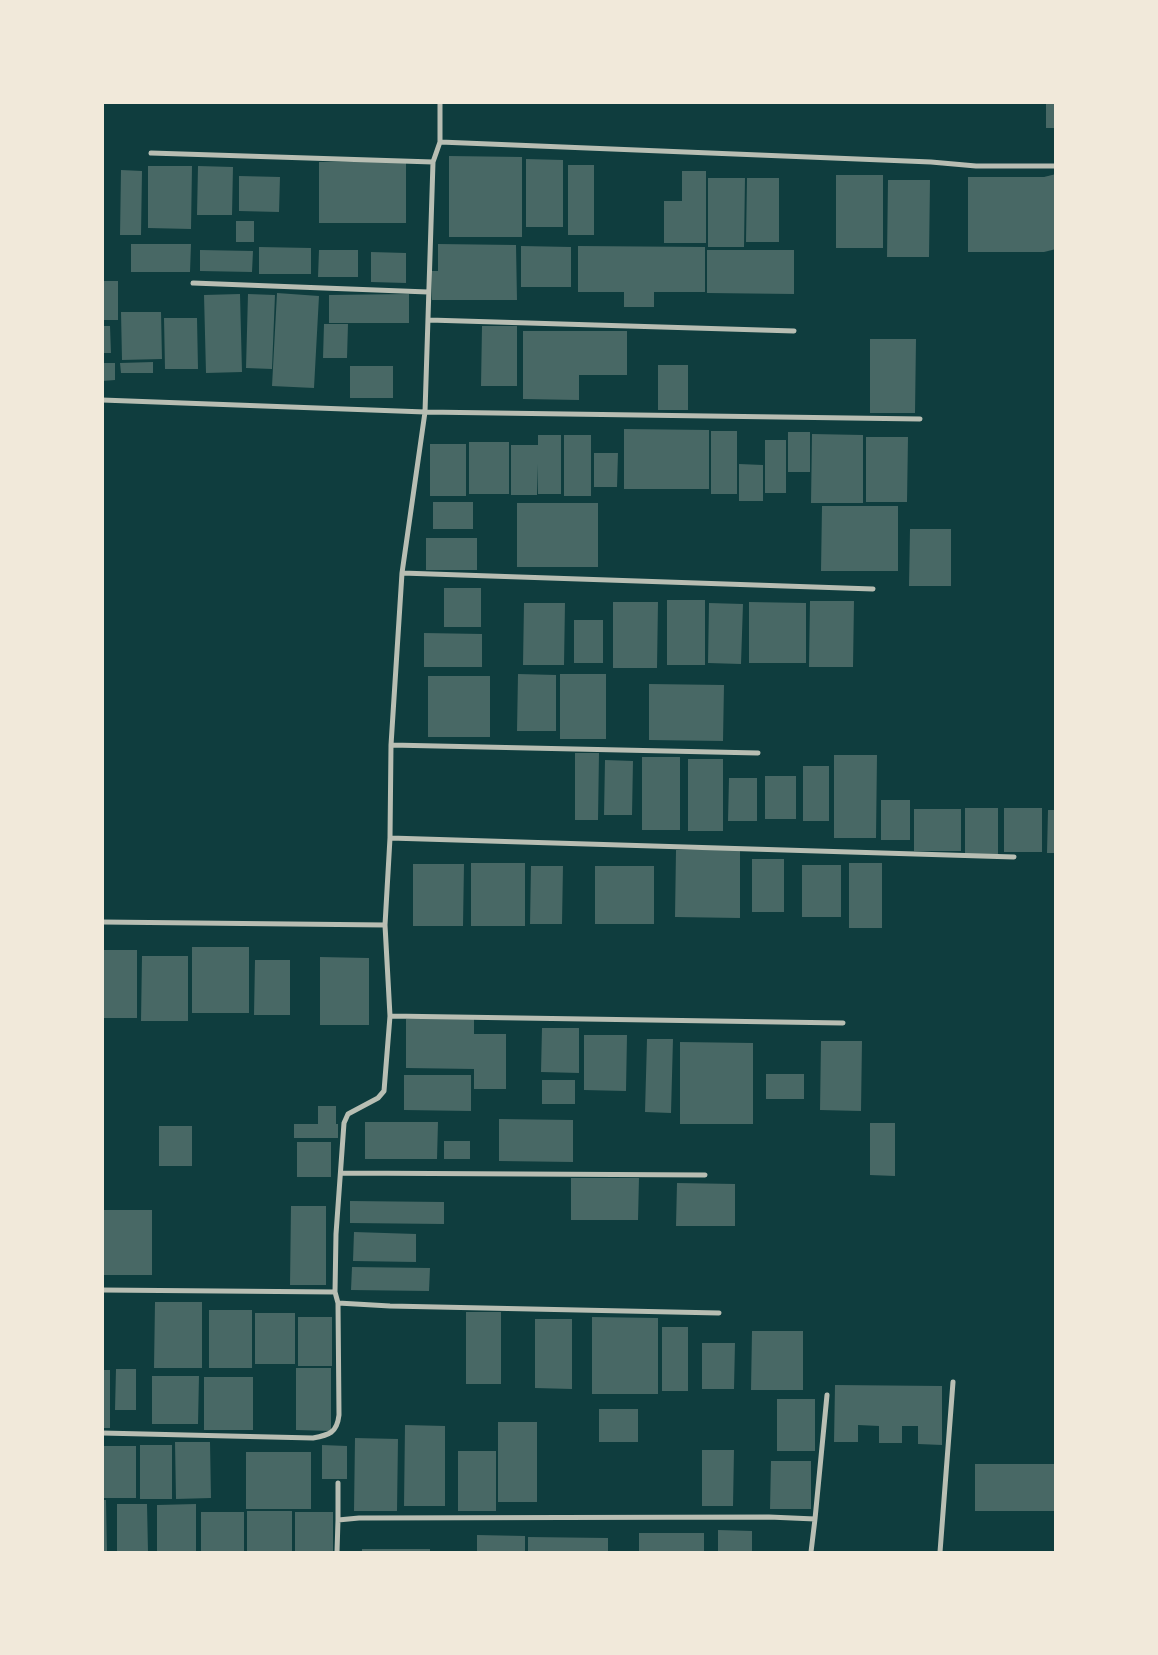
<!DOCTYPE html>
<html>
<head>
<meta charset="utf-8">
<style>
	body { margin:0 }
	#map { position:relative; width:1158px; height:1655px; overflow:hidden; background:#0f3d3e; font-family:"Exo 2",sans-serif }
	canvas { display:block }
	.frame { position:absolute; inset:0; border:104px solid #f1e9da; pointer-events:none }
</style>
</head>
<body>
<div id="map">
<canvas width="1158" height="1655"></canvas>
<div class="frame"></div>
</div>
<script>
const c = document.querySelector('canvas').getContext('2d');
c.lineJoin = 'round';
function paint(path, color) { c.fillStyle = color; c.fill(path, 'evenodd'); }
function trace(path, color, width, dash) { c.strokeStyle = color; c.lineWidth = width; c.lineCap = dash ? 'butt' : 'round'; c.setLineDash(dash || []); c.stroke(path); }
const building = new Path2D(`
	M1046,102h10v26h-10z
	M449,156l73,1v80h-73z
	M526,159l37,1v67h-37z
	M319,162h87v61h-87z
	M568,165h26v70h-26z
	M148,166h44l-1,63 -43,-1z
	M198,166l35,1 -1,48h-35z
	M121,170l21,1 -1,64h-21z
	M682,171h24v72h-42v-42h18z
	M1056,174v75l-12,3h-76v-75h76z
	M836,175h47v73h-47z
	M239,176l41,1 -1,35 -40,-1z
	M708,178h37l-1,69h-36z
	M747,178h32v64h-33z
	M888,180h42l-1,77h-42z
	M236,221h18v21h-18z
	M131,244h60l-1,28h-59z
	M438,244l78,1 1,55h-85v-29h6z
	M521,246l50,1v40h-50z
	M578,246l127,1v45h-51v15h-30v-15h-46z
	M259,247l52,1v26h-52z
	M200,250l53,1 -1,21 -52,-1z
	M319,250h39v27h-40z
	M707,250h87v44l-87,-1z
	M371,252l35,1v30l-35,-1z
	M102,281h16v39h-16z
	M277,293l42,3 -5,92 -42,-2z
	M240,294l2,78 -36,1 -2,-78z
	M248,294l27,1 -3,74 -26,-1z
	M409,294v29h-80v-28z
	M121,312h40l1,47 -40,1z
	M164,318h33l1,51h-33z
	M324,324h24l-1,34h-24z
	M102,326h8l1,27h-9z
	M482,326h35v60h-36z
	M523,331h104v44h-48v25l-56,-1z
	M870,339h46l-1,74h-45z
	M153,362v11h-32l-1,-10z
	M102,363h13v17l-13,1z
	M658,365h30v45h-30z
	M350,366h43v32h-43z
	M624,429l85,1v59h-85z
	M711,431h26v63h-26z
	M788,432h22v40h-22z
	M812,434l51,1v68h-52z
	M538,435h23v59h-23l-1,-30v31h-26v-50h27z
	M564,435h27v61h-27z
	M866,437h42l-1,65h-41z
	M765,440h21v53h-21z
	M469,442h40v52h-40z
	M430,444h36v52h-36z
	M594,453h24l-1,34h-23z
	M739,464l24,1v36h-24z
	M433,502h40v27h-40z
	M517,503h81v64h-81z
	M822,506h76v65h-77z
	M910,529h41v57h-42z
	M426,538h51v32h-51z
	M444,588h37v39h-37z
	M667,600h38v65h-38z
	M810,601h44l-1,66h-44z
	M613,602h45l-1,66h-44z
	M749,602l57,1v60h-57z
	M524,603h41l-1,62h-41z
	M709,603l34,1 -2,60 -33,-1z
	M574,620h29v43h-29z
	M424,633l58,1v33h-58z
	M518,674l38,1v56h-39z
	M560,674h46v65h-46z
	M428,676h62v61h-62z
	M649,684l75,1 -1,56 -74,-1z
	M575,753h24l-1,67h-23z
	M834,755h43l-1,83h-42z
	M642,757h38v73h-38z
	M688,759h35v72h-35z
	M605,760l28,1 -1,54h-28z
	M803,766h26v55h-26z
	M765,776h31v43h-31z
	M729,778h28v43h-29z
	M881,800h29v40h-29z
	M965,808h33v46h-33z
	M1004,808h38v44h-38z
	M914,809h47v42h-47z
	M1048,810h8v43h-9z
	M676,850h64v68l-65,-1z
	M752,859h32v53h-32z
	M471,863h54v63h-54z
	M849,863h33v65h-33z
	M413,864h51l-1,62h-50z
	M802,865h39v52h-39z
	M531,866h32l-1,58h-32z
	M595,866h59v58h-59z
	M192,947h57v66h-57z
	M102,950h35v68h-35z
	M142,956h46v65h-47z
	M320,957l49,1v67h-49z
	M255,960h35v55h-36z
	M406,1019h68v15h32v55h-32v-20l-68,-1z
	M542,1028h37v45l-38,-1z
	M584,1035h43l-1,56 -42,-1z
	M647,1039h26l-2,74 -26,-1z
	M821,1041h41l-1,70 -41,-1z
	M680,1042l73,1v81h-73z
	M766,1074h38v25h-38z
	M404,1075h67v36l-67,-1z
	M542,1080h33v24h-33z
	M318,1106h18v18h2v14h-44v-14h24z
	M499,1119l74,1v42l-74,-1z
	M365,1122h73l-1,37h-72z
	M870,1123h25v53l-25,-1z
	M159,1126h33v40h-33z
	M444,1141h26v18h-26z
	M297,1142h34v35h-34z
	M571,1178h68l-1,42h-67z
	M677,1183l58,1v42h-59z
	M350,1201l94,1v22l-94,-1z
	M291,1206h35v79h-36z
	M102,1210h50v65h-50z
	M354,1232l62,2v28l-63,-1z
	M352,1267l78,1 -1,23 -78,-1z
	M155,1302h47v66h-48z
	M209,1310h43v58h-43z
	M466,1312h35v72h-35z
	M255,1313h40v51h-40z
	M298,1317h34v49h-34z
	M592,1317l66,1v76h-66z
	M535,1319h37v70l-37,-1z
	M662,1327h26v64h-26z
	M752,1331h51v59h-52z
	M702,1343h33l-1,46h-32z
	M296,1368h35v63l-35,-1z
	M116,1369h20v41h-21z
	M102,1370h8v58h-8z
	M152,1376h47l-1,48h-46z
	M204,1377h49v53h-49z
	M835,1385l107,1v59l-24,-1v-18h-16v17h-23v-17l-21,-1v17h-24z
	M777,1399h38v52h-38z
	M599,1409h39v33h-39z
	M498,1422h39v80h-39z
	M405,1425l40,1v80h-41z
	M355,1438l43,1 -1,72h-43z
	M175,1442h35l1,56 -35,1z
	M140,1445h32v54h-32z
	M322,1445l25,1v33h-25z
	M102,1446h34v52h-34z
	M702,1450h32l-1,56h-31z
	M458,1451h38v60h-38z
	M246,1452h65v57h-65z
	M771,1461h40v48h-41z
	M975,1464h81v47h-81z
	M102,1500h4l1,51h-5z
	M117,1504h30l1,48h-31z
	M196,1504v48h-39v-47z
	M247,1511h45v41h-45z
	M201,1512h43v40h-43z
	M295,1512h38v40h-38z
	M718,1530l34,1v21h-34z
	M639,1533h65v19h-65z
	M477,1535l48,1v16h-48z
	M528,1537l80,1v14h-80z
	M362,1549h68v3h-68z`);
const minor = new Path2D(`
	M440,102v40l-7,20 -8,250 -23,161 -11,172 -1,93 -5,87 5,91 -6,75 -6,7 -30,16 -4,9 -8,111 -1,58 3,11 52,3 329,7
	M440,142l491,20 45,4h80
	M151,153l282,9
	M193,283l235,9
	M429,320l365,11
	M102,400l323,12 495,7
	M402,573l471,16
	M391,745l367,8
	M390,838l624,19
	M102,922l283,3
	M390,1016l453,7
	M341,1173l364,2
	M102,1290l233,2
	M102,1433l211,5c16,-3 24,-5 26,-23l-1,-112
	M338,1483v37
	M815,1519l12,-124
	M337,1552l1,-32 21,-2 410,-1 46,2 -4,33
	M940,1552l13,-170`);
paint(building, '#486865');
trace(minor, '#b8beb3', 5);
</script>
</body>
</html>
